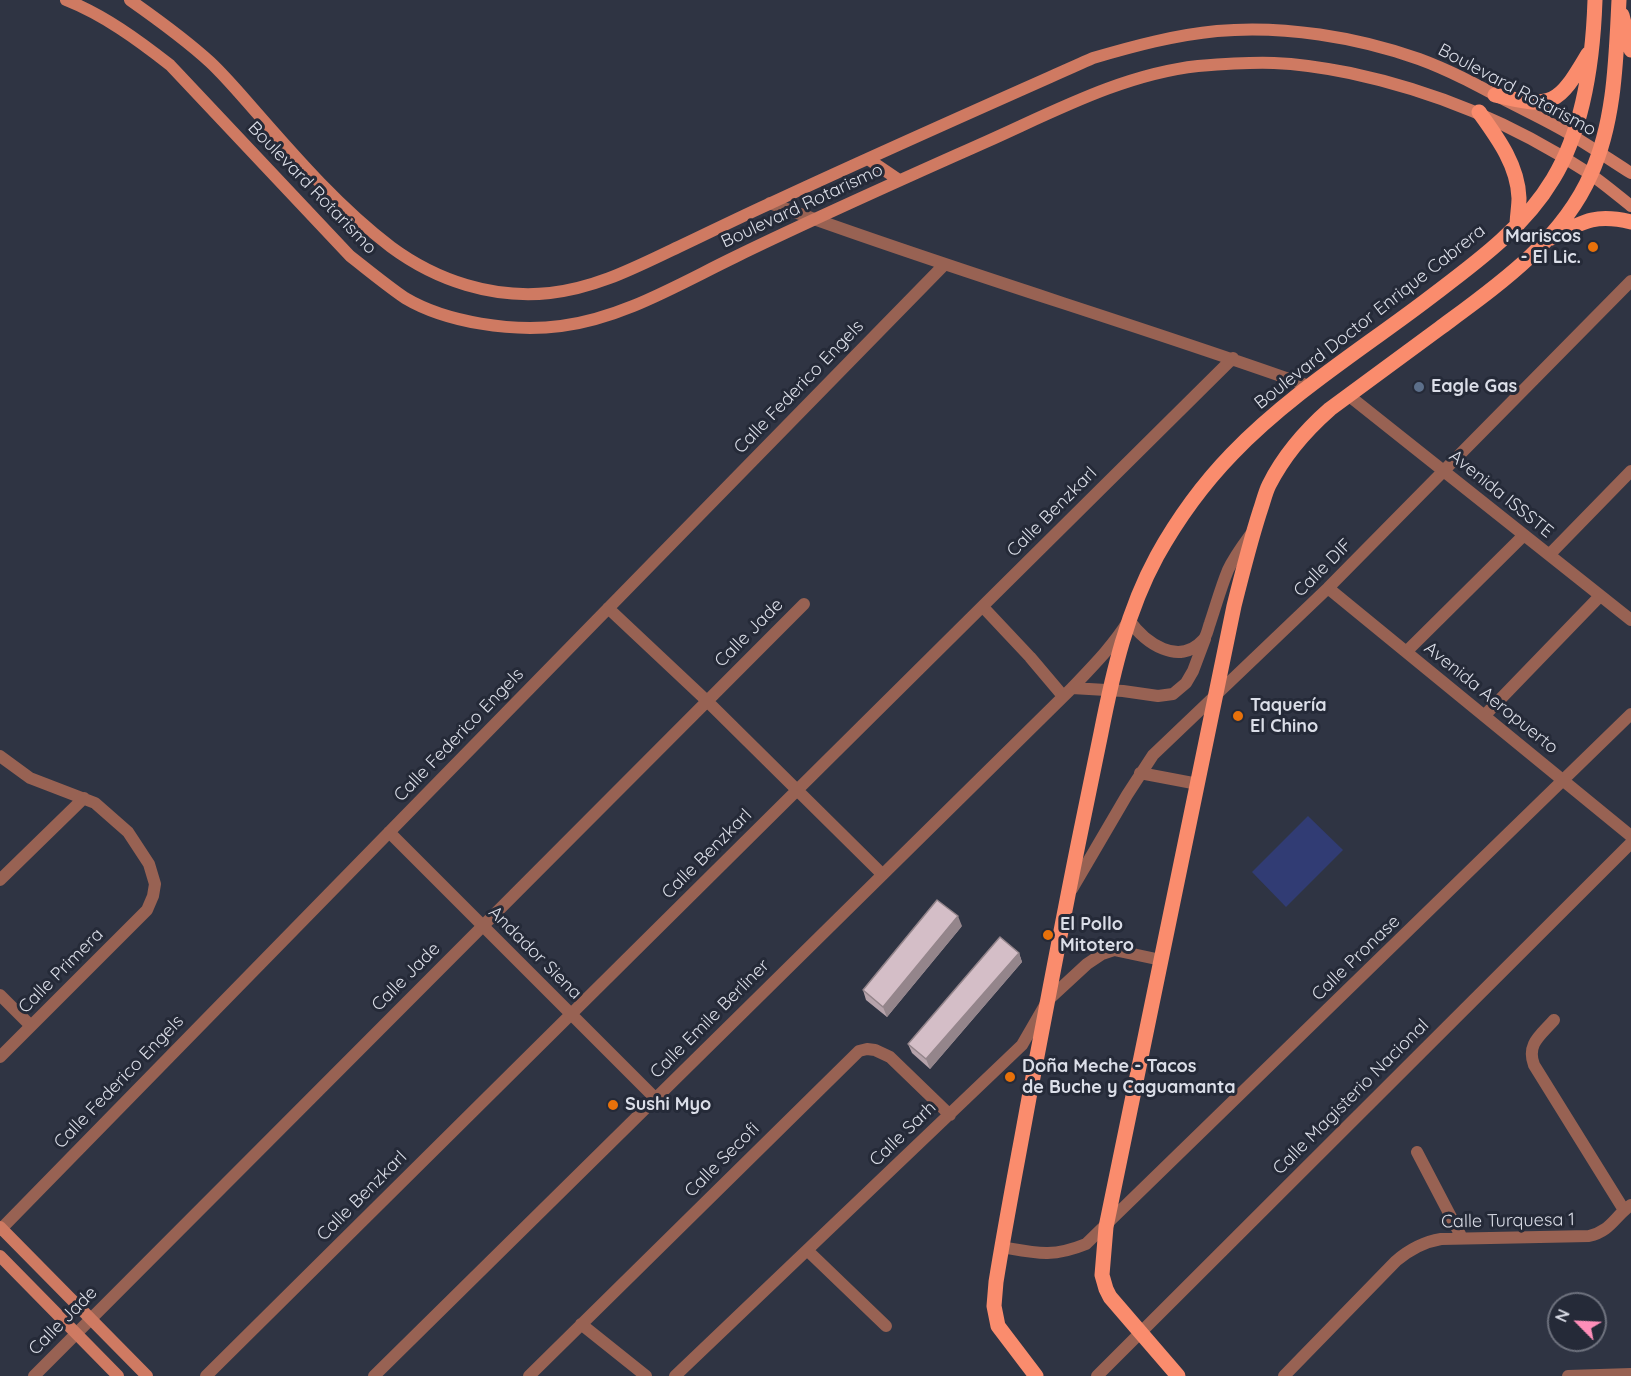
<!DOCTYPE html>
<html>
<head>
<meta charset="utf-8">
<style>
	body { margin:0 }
	#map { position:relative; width:1631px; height:1376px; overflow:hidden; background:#2f3443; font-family:Quicksand,sans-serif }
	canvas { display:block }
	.north { position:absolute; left:1547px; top:1292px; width:60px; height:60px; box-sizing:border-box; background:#252a38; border:2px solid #6e727e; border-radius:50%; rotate:294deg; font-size:16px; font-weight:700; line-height:24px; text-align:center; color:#dbdee8 }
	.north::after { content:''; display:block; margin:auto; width:21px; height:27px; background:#ff8eb9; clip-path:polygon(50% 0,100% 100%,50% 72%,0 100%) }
</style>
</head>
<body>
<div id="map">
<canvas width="1631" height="1376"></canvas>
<div class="north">N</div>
</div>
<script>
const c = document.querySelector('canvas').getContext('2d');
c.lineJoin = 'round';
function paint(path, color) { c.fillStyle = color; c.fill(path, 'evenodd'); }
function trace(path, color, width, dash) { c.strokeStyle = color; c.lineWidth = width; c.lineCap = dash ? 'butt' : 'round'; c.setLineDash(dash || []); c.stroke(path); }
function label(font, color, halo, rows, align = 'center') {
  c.font = font + ' Quicksand,sans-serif'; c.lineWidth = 6; c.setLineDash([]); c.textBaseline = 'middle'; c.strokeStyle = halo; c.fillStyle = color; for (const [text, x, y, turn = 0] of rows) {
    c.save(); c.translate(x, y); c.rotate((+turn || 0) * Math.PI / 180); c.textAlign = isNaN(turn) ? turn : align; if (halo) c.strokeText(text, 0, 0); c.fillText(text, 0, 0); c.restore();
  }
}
const green = new Path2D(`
	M1308,816l35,34 -57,57 -34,-35z`);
const street = new Path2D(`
	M770,203c178,66 360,119 539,183
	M1348,395l283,225
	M1549,555l82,-84
	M1328,588l303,248
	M983,607l47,50 33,39
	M608,608l99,93 175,173
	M1406,652l117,-116
	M1072,688l51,3 35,5 15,-2 13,-11 7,-12 12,-32
	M1484,716l116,-120
	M0,756l30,22 65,25 33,29 21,32 6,20 -2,12 -6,14 -147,147
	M1140,773l58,11
	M389,832l266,266
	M0,880l84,-82
	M1072,889l55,-94 26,-40 175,-167 303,-307
	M0,995l31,31
	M1554,1020c-13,15 -28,24 -20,45l90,145
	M1417,1152l45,86
	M0,1230l944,-965
	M1001,1247c35,6 51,11 85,-3l545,-530
	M808,1251l78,75
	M581,1324l65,52
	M34,1376l770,-772
	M206,1376l1027,-1018
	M374,1376l698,-688c21,-22 41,-42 57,-68 16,23 50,47 74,20 4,-4 5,-12 7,-17 6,-18 11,-36 18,-53 6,-13 15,-25 23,-36
	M529,1376l330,-325 8,-2 8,1 15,7 60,58
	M675,1376l347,-331 26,-45 39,-36 15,-10 12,-4 47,10
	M1097,1376l534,-533
	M1284,1376l112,-115c14,-12 27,-19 45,-22l148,-3c22,-5 25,-19 42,-31
	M1568,1376l63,-2`);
const secondary = new Path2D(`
	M66,0c38,15 72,40 104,65l180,191c18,14 36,29 55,42 42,25 108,34 156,28 62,-8 118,-42 174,-69 84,-41 168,-78 253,-116 67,-30 136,-67 210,-75 25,-2 51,-4 76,-3 26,1 51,5 76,10 85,18 164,51 237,99 15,10 29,22 44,34
	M130,0c27,19 55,39 80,62 16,15 31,33 46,50 42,48 84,96 135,135 46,34 102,52 159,46 45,-5 82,-24 122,-43 32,-15 64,-31 97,-46 107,-50 216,-98 324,-146 41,-12 82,-23 124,-27 66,-6 140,6 202,28 30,11 58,26 86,41 23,12 47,23 68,36 20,12 39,25 58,37
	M868,159l31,21
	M0,1227l147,149
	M0,1256l118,120`);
const primary = new Path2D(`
	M1622,15l9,35
	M1495,95c58,14 63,10 93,-41
	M1479,112c18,25 39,53 40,86 0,9 -2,19 -2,28
	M1551,238c31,-16 44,-25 80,-16
	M1036,1376l-38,-50 -4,-20 2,-24c10,-62 22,-123 33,-184 17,-88 33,-175 51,-263 7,-34 14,-68 21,-102 12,-61 26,-122 56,-177 20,-36 46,-72 75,-102 57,-59 127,-103 192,-152 47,-36 98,-71 129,-123 31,-51 40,-119 42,-179
	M1178,1376l-68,-79 -4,-8 -4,-14 4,-48 128,-621c8,-32 16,-64 26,-95 3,-8 5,-18 9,-26 15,-30 36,-54 61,-76 37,-27 73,-54 110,-81 57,-42 122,-87 151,-154 24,-53 25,-116 28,-174`);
const wall = new Path2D(`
	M962,926l-75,91 -21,-17 -3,-10z
	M1019,953l3,9 -92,107 -18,-16 -4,-9z`);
const shadedWall = new Path2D(`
	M958,916l4,10 -75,91 -4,-10z
	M1019,953l3,9 -92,107 -4,-10z`);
const building = new Path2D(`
	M937,900l21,16 -75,91 -20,-17z
	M1000,937l19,16 -93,106 -18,-15z`);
const markers = [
	[1593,247,6,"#e8710a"],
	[1419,387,6,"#5c6f8a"],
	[1238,716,6,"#e8710a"],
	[1048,935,6,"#e8710a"],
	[1010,1077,6,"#e8710a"],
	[613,1105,6,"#e8710a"]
];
const streetNames = [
	["Boulevard Rotarismo",1517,90,28],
	["Boulevard Rotarismo",312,188,46],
	["Boulevard Rotarismo",802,206,-25],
	["Boulevard Doctor Enrique Cabrera",1370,317,-38],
	["Calle Federico Engels",799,387,-46],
	["Avenida ISSSTE",1501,494,39],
	["Calle Benzkarl",1052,512,-45],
	["Calle DIF",1323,568,-45],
	["Calle Jade",749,633,-45],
	["Avenida Aeropuerto",1491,698,39],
	["Calle Federico Engels",459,735,-46],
	["Calle Benzkarl",707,854,-45],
	["Andador Siena",535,953,45],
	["Calle Pronase",1356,958,-44],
	["Calle Primera",61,971,-45],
	["Calle Jade",406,977,-45],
	["Calle Emile Berliner",710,1019,-45],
	["Calle Federico Engels",119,1082,-46],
	["Calle Magisterio Nacional",1351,1097,-45],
	["Calle Sarh",903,1134,-44],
	["Calle Secofi",722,1160,-45],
	["Calle Benzkarl",362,1196,-45],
	["Calle Turquesa 1",1508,1221,-1],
	["Calle Jade",63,1321,-45]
];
const poiNames = [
	["Mariscos",1581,237,"right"],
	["- El Lic.",1581,258,"right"],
	["Eagle Gas",1431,387],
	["Taquería",1250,706],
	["El Chino",1250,727],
	["El Pollo",1060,925],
	["Mitotero",1060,946],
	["Doña Meche - Tacos",1022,1067],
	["de Buche y Caguamanta",1022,1088],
	["Sushi Myo",625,1105]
];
paint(green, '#313c74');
trace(street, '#986253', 12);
trace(secondary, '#cf7a62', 12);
trace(primary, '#fa8c6d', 15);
paint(wall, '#b6a3ab');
paint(shadedWall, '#94858b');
paint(building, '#d4bec7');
trace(building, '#94858b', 1.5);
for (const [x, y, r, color] of markers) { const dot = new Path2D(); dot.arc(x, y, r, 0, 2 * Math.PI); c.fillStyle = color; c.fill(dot); trace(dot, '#252a38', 2); }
label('18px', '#dbdee8', '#252a38', streetNames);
label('bold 18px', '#dbdee8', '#252a38', poiNames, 'left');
</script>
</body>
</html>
